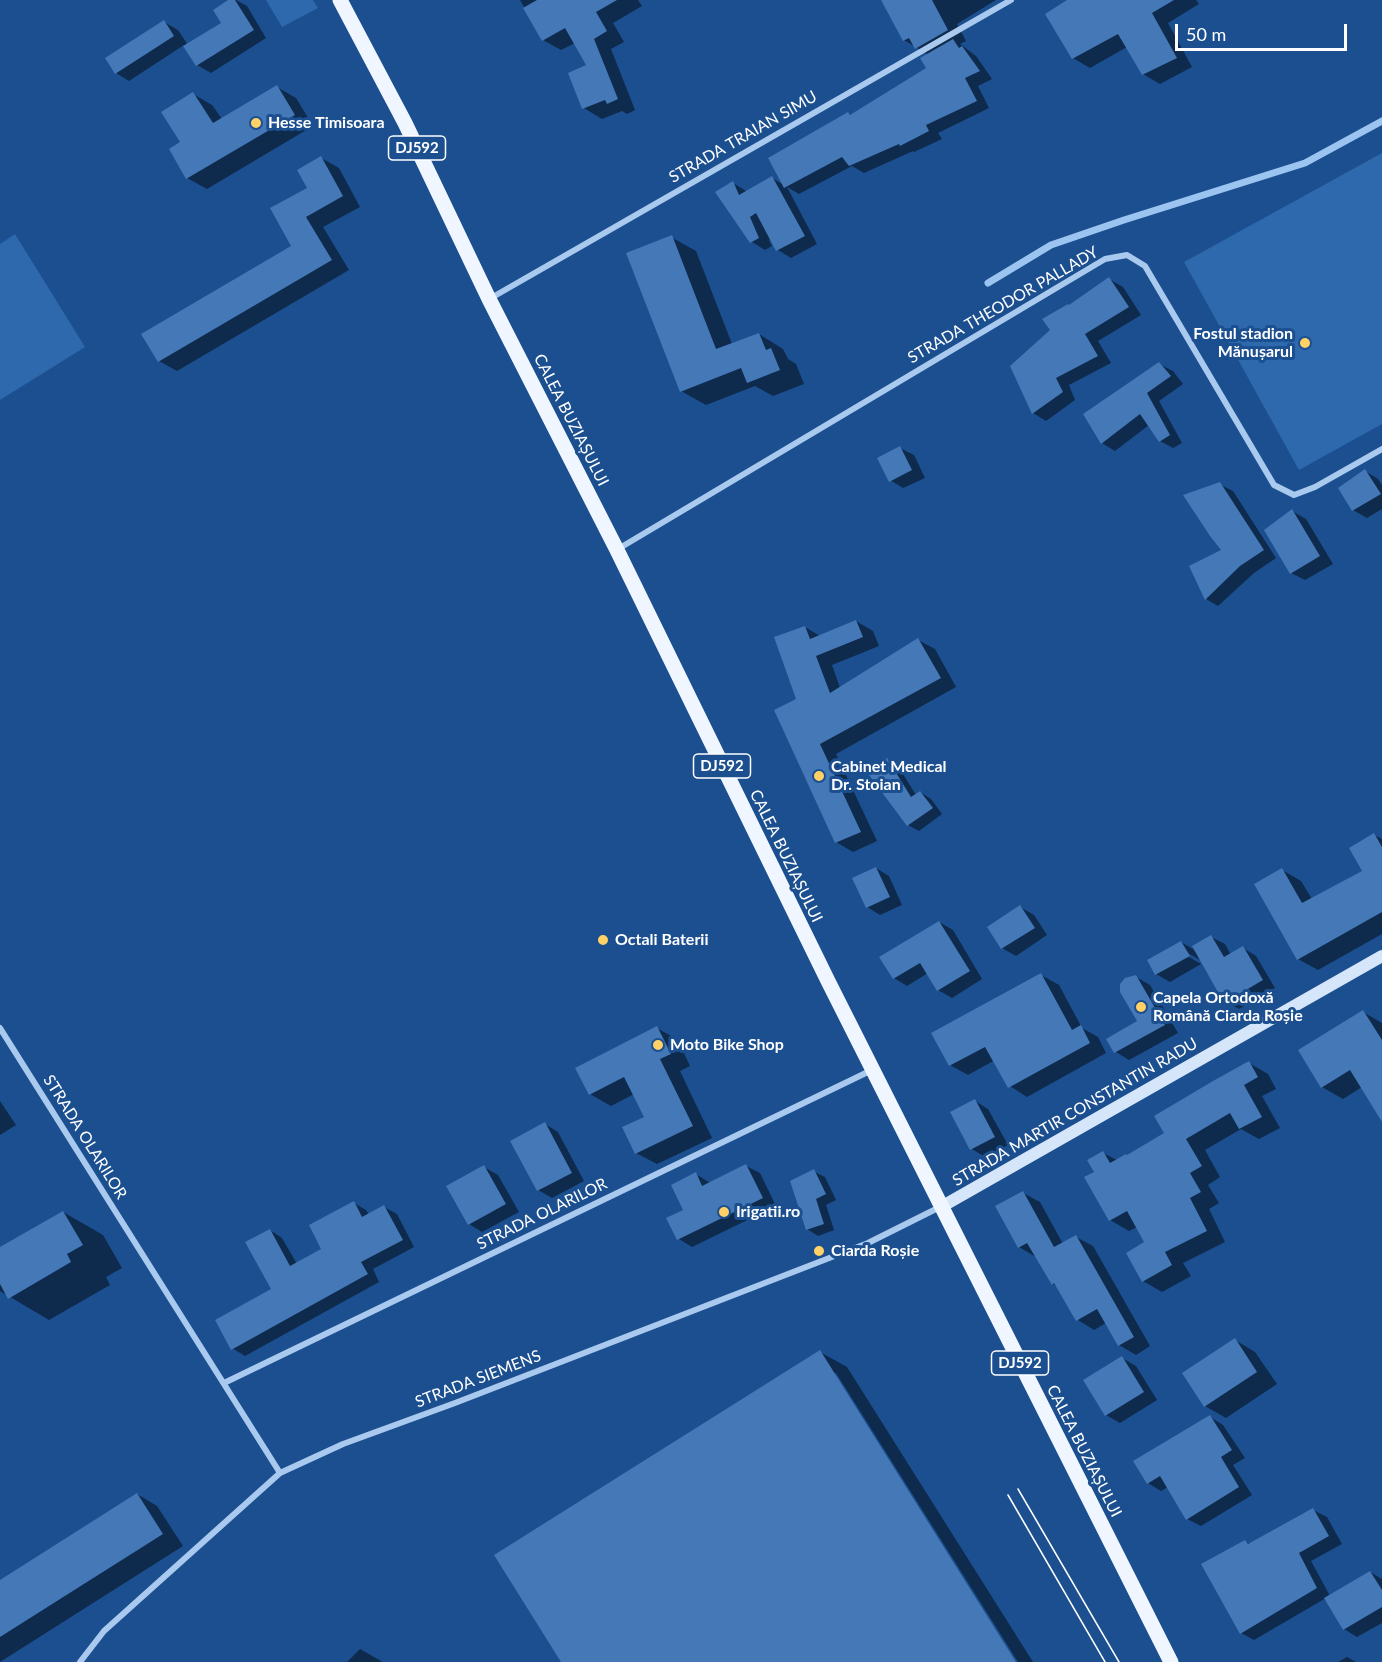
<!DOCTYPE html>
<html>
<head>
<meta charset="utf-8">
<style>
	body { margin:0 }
	#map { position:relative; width:1382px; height:1662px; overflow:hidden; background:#1b4f8f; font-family:Lato,sans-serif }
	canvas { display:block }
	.scale { position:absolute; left:1175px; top:24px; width:172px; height:27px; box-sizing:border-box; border:3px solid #fff; border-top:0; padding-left:8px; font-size:18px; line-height:21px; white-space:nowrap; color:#fff; -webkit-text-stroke:4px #1b4f8f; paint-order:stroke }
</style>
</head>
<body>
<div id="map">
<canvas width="1382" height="1662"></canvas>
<div class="scale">50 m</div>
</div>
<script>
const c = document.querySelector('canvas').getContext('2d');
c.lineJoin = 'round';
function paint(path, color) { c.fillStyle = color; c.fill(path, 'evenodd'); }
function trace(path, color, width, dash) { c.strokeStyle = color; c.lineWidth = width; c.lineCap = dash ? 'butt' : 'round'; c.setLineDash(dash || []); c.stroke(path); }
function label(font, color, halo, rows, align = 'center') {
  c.font = font + ' Lato,sans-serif'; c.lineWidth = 6; c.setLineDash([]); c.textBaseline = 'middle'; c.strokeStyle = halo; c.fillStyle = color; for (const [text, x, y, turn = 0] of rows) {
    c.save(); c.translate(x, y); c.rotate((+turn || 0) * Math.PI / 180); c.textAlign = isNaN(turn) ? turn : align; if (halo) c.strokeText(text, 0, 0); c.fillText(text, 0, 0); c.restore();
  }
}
const green = new Path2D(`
	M266,0h47l5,8 -36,19z
	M1382,153v271l-83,46 -115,-208z
	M15,234l70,113 -85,53v-156z`);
const shadow = new Path2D(`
	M231,0h5l11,6 19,32 -55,35 -14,-8 -13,-20 -55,36 -13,-8 48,-51 14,8 10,15 35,-22z
	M520,0h118l4,6 -29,17 11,19 -13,7 24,61 -8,4 -5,-3 -20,8 -18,-11 4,-42 -13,-23 -14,7 -18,-10z
	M883,0h113l-39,24 9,17 -6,3 16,12 16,23 -14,7 11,22 -51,25 4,6 -28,13 -1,-1 -49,22 -12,-7 -53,28 -12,-7 30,57 -26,14 -13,-8 -7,-11 -2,1 3,6 -7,4 -13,-8 -35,-50 16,-9 13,8 1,2 25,-15 12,7 64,-72 4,3 76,-48 1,-13 -25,-15z
	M1070,0h126l3,4 -31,19 24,44 -32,17 -17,-10 -16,-27 -37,21 -17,-10z
	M277,87l19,11 17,28 -106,63 -20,-11 -5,-35 11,-49 19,11 10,14z
	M321,158l18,10 21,39 -37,20 26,43 -172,101 -18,-10 134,-114 16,-59z
	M671,237l25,14 36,93 27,-10 24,15 5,10 8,5 8,20 -31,12 -18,-10 -49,19 -25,-14z
	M1109,279l14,8 18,28 -43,26 13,22 -42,22 6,15 -29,21 -13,-8 37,-106z
	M1159,364l14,7 10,13 -24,17 23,42 -9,5 -13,-7 -11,-16 -34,26 -13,-8z
	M900,448l14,7 11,23 -22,10 -13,-8z
	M1365,471l13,8 4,6v24l-15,9 -14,-8 -13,-21z
	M1219,484l14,7 43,67 -22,15 -36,33 -12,-7 17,-48z
	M1292,511l14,8 27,45 -28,16 -14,-7z
	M856,621l17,10 6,15 -47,19 8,23 78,-48 17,9 21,38 -120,67 41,87 -24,11 -17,-10 -38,-142 7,-73 15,9z
	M887,760l11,6 18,29 4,-3 11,7 11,15 -23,17 -11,-6z
	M1374,835l8,4v95l-64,36 -20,-11 -16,-89 19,11 11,18 52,-27z
	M876,868l13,8 13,29 -22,10 -13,-8z
	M1020,907l14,8 13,20 -31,21 -14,-8z
	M939,922l14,8 29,49 -30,19 -14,-8 -10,-17 -21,13 -13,-8z
	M1211,937l14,7 6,11 12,-7 13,8 19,32 -36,21 -14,-8 -23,-40 -18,-10 -2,2 19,11 -31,18 -14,-8 25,-32 15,9z
	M1041,975l18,10 23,43 16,9 8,16 -79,44 -17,-11 -15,-26 -27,15 -18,-10z
	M1136,977l14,8 28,48 -49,27 -13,-8 -8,-13 31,-17z
	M1363,1012l19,11v96l-20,-32 -19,12 -21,-12z
	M657,1028l21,12 12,26 -10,5 32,67 -55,26 -21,-11 10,-35 -12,-24 -23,12 -21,-12z
	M1249,1063l19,11 8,15 -14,7 18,32 -21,11 -18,-10 -36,21 15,27 -12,8 11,18 -10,6 16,33 -42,21 8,13 -29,16 -19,-11 -15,-28 18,-10 -9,-16 -8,4 -19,-11 -14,-48 7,-19 14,7 10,-4 39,-23z
	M0,1101l16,24 -16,10z
	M975,1101l13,8 20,36 -23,12 -13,-8z
	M545,1124l13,8 26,49 -32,17 -14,-8z
	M746,1166l14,7 16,33 -84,41 -13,-8 -11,-21 17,-7 11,-37 14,9z
	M484,1167l14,8 21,37 -37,20 -13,-8z
	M813,1171l12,6 11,23 -10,5 8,25 -16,6 -11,-7z
	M1023,1193l17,9 23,42 13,-7 17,9 57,100 -14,9 -17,-10 -13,-22 -12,7 -16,-10 -20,-33 -5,-3 -17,-27 -17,-10z
	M354,1203l12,7 3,5 15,-8 13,7 17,33 -41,22 6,13 -134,74 -13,-8 41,-59 -3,-59 12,8 15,26 26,-14z
	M63,1212l40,23 19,33 -16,9 4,8 -61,35 -49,-29v-42z
	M1235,1340l20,12 22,32 -51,34 -21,-12z
	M820,1352l27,15 186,295h-15l-182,-289h-4l182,289h-451z
	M1122,1358l14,8 21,34 -37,23 -14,-8z
	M1210,1417l13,8 22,33 -12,7 19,30 -51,31 -14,-7 -19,-32 -7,4 -13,-8z
	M137,1494l20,12 26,40 -183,116v-80z
	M1313,1510l14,7 15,27 -31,17 19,35 40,-24 12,7v44l-25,14 -13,-8 -18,-31 -72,42 -13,-7 4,-92 6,4z
	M360,1649l21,12 1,1h-35z
	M1347,1657l9,5h-18z`);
const stream = new Path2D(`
	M988,283l63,-38 73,-25 181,-57 77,-42`);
const building = new Path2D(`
	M228,0h7l19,30 -58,36 -13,-20 38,-23 -8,-13z
	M537,0h80l-21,12 11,19 -13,8 24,60 -11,5 -2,-4 -23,9 -14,-36 18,-8 -21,-37 -23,13 -19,-33z
	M881,0h51l16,30 -33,19 -6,-11 -6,3z
	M1067,0h107l-22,13 25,45 -35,17 -24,-41 -46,25 -27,-45z
	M164,20l10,16 -59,38 -10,-16z
	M953,39l6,9 3,-2 18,25 -15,7 12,23 -51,24 3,6 -29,15 -1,-2 -50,22 -7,-9 -58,31 -16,-30 80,-46 2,3 76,-47 -6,-10z
	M277,85l18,30 -109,64 -17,-30 11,-7 -19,-30 32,-20 20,31z
	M321,156l22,40 -37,21 26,43 -174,102 -17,-28 150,-88 -21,-38 37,-20 -10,-18z
	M772,176l33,60 -29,15 -20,-38 -6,4 9,21 -9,5 -35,-51 18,-11 6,14z
	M672,235l44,114 43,-16 7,17 5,-2 9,22 -33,13 -6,-15 -61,24 -54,-139z
	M1109,277l20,30 -44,27 13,22 -42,22 7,14 -31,22 -22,-48 40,-36 -8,-11 26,-15 1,1z
	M1159,362l12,14 -24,17 23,42 -11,7 -19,-28 -39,30 -18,-30z
	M900,446l12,24 -23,12 -12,-24z
	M1365,469l16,25 -29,17 -14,-23z
	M1220,482l44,68 -24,16 -35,34 -16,-34 32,-16 -11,-14 -27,-41z
	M1292,509l28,47 -30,18 -26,-44z
	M856,620l7,17 -47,19 14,37 88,-55 23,40 -121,66 41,88 -26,11 -61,-133 22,-11 -22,-62 31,-11 5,13z
	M887,758l24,39 9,-6 13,17 -26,18 -41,-55z
	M1374,833l8,14v65l-85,48 -43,-76 28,-16 20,35 60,-32 -13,-23z
	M876,867l14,30 -24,11 -14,-30z
	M1020,905l15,23 -34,21 -14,-22z
	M939,921l31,50 -33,20 -17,-28 -27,16 -14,-22z
	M1211,935l13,22 19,-11 20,34 -39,23 -32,-57z
	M1181,941l9,15 -35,19 -8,-15z
	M1041,973l31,57 9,-5 9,18 -82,45 -23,-41 -36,19 -18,-33z
	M1136,975l29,50 -51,28 -8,-14 31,-18 -17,-29v-8l5,-6z
	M1363,1010l19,30v82l-32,-52 -29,18 -23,-38z
	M657,1026l14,28 -11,5 33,67 -58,28 -13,-27 22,-10 -20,-40 -35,18 -14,-27z
	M1249,1061l9,16 -14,8 18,32 -23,12 -9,-16 -44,26 16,27 -12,7 11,19 -11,6 17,33 -42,21 7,13 -30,17 -16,-29 18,-11 -17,-31 -18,10 -25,-44 10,-5 -7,-12 16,-9 7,12 16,-9 1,1 37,-22 -10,-17 59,-35z
	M975,1099l20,38 -25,13 -20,-38z
	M545,1122l27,51 -35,18 -27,-50z
	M746,1164l17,34 -86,42 -11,-22 17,-8 -12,-25 25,-13 6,14z
	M484,1165l22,39 -38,21 -22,-39z
	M814,1169l12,25 -10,5 8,25 -18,6 -16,-49z
	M1023,1191l31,56 22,-12 58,102 -16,9 -21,-37 -21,12 -22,-38 -2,2 -25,-42 -9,5 -23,-42z
	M354,1201l8,16 22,-12 19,35 -42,22 7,12 -137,76 -16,-30 56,-31 -26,-47 25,-13 20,37 31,-17 -12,-24z
	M63,1211l20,34 -16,9 4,8 -63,37 -8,-15v-37z
	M1235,1338l22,34 -53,35 -22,-34z
	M820,1350l196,312h-455l-67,-107z
	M1122,1356l22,36 -39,24 -22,-36z
	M1210,1415l22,35 -11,7 18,30 -53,33 -26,-44 -13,8 -14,-23z
	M137,1493l26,41 -163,103v-57z
	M1313,1508l16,28 -30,17 18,35 -77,46 -39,-70 44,-24 3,4z
	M1370,1571l12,19v17l-39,23 -19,-32z`);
const street = new Path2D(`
	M491,298l520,-298
	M618,549l487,-290 22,-4 18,11 129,219 20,10 21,-8 67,-38
	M0,1028l280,445
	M224,1383l648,-313
	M80,1662l24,-31 176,-158 63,-29 112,-41 413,-160 72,-36`);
const secondary = new Path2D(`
	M941,1207l441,-251`);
const primary = new Path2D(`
	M340,0l65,123 84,176 128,251 211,431 343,681`);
const tram = new Path2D(`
	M1018,1489l101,173
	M1008,1495l97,167`);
const markers = [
	[256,123,6,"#ffd166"],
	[1305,343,6,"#ffd166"],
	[819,776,6,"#ffd166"],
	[603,940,6,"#ffd166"],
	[1141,1007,6,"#ffd166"],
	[658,1045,6,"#ffd166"],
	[724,1212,6,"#ffd166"],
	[819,1251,6,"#ffd166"]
];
const shields = [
	[417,148,57],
	[722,766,57],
	[1020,1363,57]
];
const shieldNames = [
	["DJ592",417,148],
	["DJ592",722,766],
	["DJ592",1020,1363]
];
const poiNames = [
	["Hesse Timisoara",268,123],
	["Fostul stadion",1293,334,"right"],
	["Mănușarul",1293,352,"right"],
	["Cabinet Medical",831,767],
	["Dr. Stoian",831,785],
	["Octali Baterii",615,940],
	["Capela Ortodoxă",1153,998],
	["Română Ciarda Roșie",1153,1016],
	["Moto Bike Shop",670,1045],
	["Irigatii.ro",736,1212],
	["Ciarda Roșie",831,1251]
];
const streetNames = [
	["STRADA TRAIAN SIMU",743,137,-30],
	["STRADA THEODOR PALLADY",1003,305,-30],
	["CALEA BUZIAȘULUI",571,420,63],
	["CALEA BUZIAȘULUI",786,856,64],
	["STRADA MARTIR CONSTANTIN RADU",1075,1112,-30],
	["STRADA OLARILOR",85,1137,58],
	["STRADA OLARILOR",542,1214,-26],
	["STRADA SIEMENS",478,1379,-21],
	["CALEA BUZIAȘULUI",1084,1451,63]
];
paint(green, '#2e69ad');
paint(shadow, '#0007');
trace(stream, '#9cc4f0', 7);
paint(building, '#4478b7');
trace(street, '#a9c9ee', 6);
trace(secondary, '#d6e6fa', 12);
trace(primary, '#f0f6ff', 15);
trace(tram, '#fff', 1.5);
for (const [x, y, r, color] of markers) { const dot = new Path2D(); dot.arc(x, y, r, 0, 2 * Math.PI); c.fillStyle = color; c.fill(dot); trace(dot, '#1b4f8f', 2); }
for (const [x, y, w] of shields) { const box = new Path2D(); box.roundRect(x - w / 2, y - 12, w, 24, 4.5); c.fillStyle = '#1b4f8f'; c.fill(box); trace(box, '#fff', 1.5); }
label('bold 15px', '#fff', null, shieldNames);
label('bold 16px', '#fff', '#1b4f8f', poiNames, 'left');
label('16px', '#fff', '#1b4f8f', streetNames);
</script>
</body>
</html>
